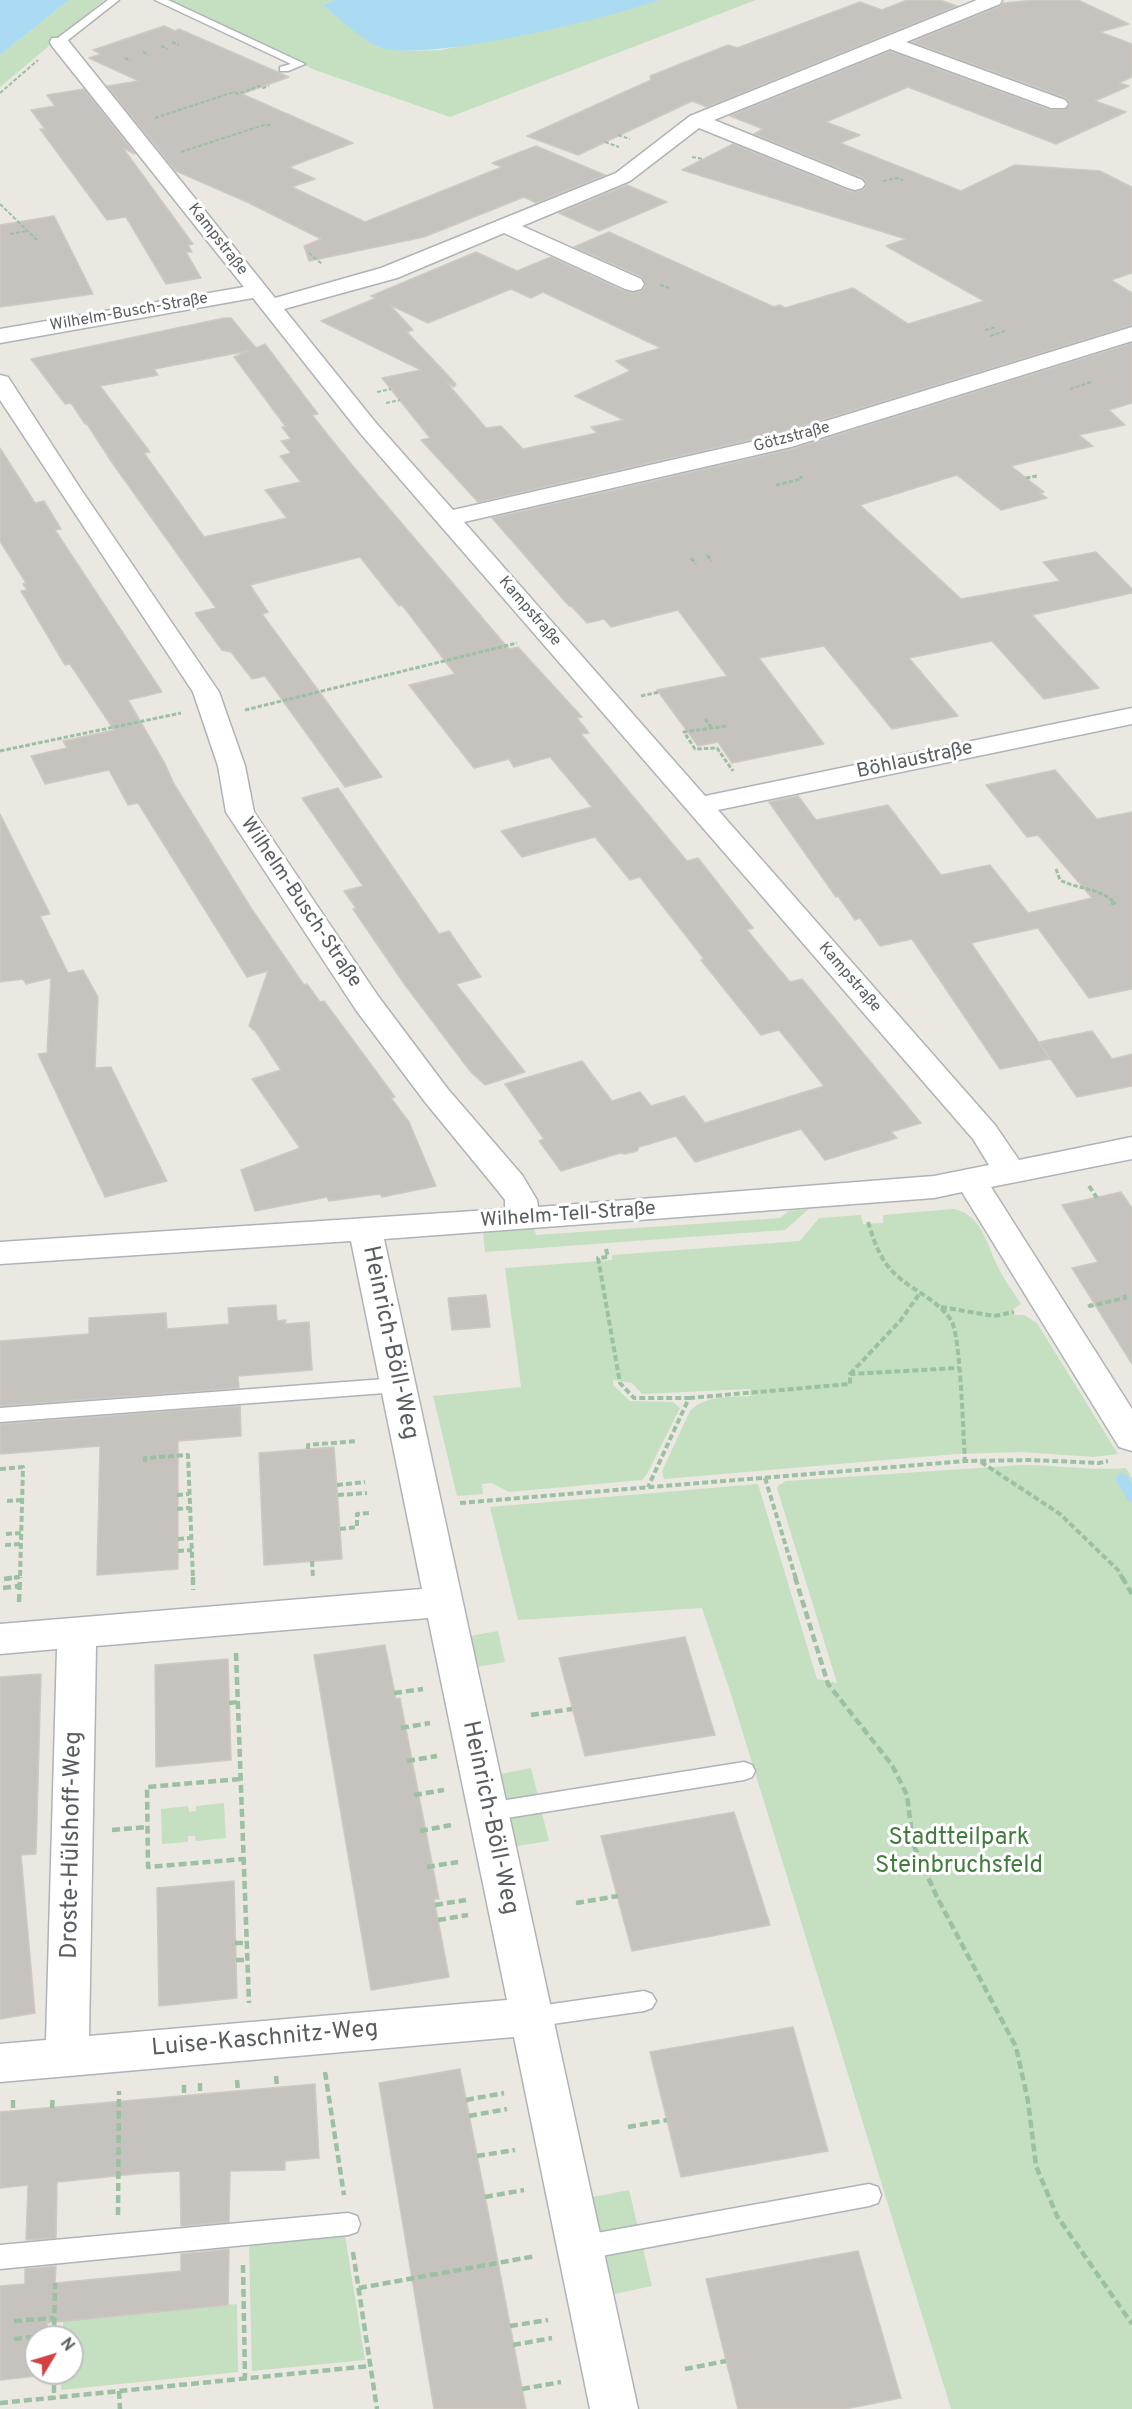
<!DOCTYPE html>
<html>
<head>
<meta charset="utf-8">
<style>
	body { margin:0 }
	#map { position:relative; width:1132px; height:2409px; overflow:hidden; background:#ebe8e2; font-family:Overpass,sans-serif }
	canvas { display:block }
	.north { position:absolute; left:24px; top:2325px; width:60px; height:60px; box-sizing:border-box; background:#fff; border:2px solid #bdbfc0; border-radius:50%; rotate:52deg; font-size:16px; font-weight:700; line-height:24px; text-align:center; color:#5a5e61 }
	.north::after { content:''; display:block; margin:auto; width:21px; height:27px; background:#d24144; clip-path:polygon(50% 0,100% 100%,50% 72%,0 100%) }
</style>
</head>
<body>
<div id="map">
<canvas width="1132" height="2409"></canvas>
<div class="north">N</div>
</div>
<script>
const c = document.querySelector('canvas').getContext('2d');
c.lineJoin = 'round';
function paint(path, color) { c.fillStyle = color; c.fill(path, 'evenodd'); }
function trace(path, color, width, dash) { c.strokeStyle = color; c.lineWidth = width; c.lineCap = dash ? 'butt' : 'round'; c.setLineDash(dash || []); c.stroke(path); }
function label(font, color, halo, rows, align = 'center') {
  c.font = font + ' Overpass,sans-serif'; c.lineWidth = 6; c.setLineDash([]); c.textBaseline = 'middle'; c.strokeStyle = halo; c.fillStyle = color; for (const [text, x, y, turn = 0] of rows) {
    c.save(); c.translate(x, y); c.rotate((+turn || 0) * Math.PI / 180); c.textAlign = isNaN(turn) ? turn : align; if (halo) c.strokeText(text, 0, 0); c.fillText(text, 0, 0); c.restore();
  }
}
const green = new Path2D(`
	M69,0h35l-104,87v-32z
	M163,0h171l-12,5 56,42 29,4 35,-1 217,-50h97l-306,117 -135,-47z
	M809,1209l-24,21 -300,22 -2,-20 51,-4 2,7 244,-17 9,-7z
	M953,1209c30,5 34,38 46,60 6,12 15,24 22,35l-9,6 2,5h10l13,8 81,131 -24,3 -73,-5 -65,2 -292,25 -2,-8 28,-60c15,-16 40,-14 60,-15v-7l-108,5 -10,-11 -19,-3v5l17,16 43,1 7,6 -33,66 -5,6 -133,12 -17,-9 -10,1 1,10 -26,2 -24,-100 88,-9 -16,-119 107,-8v-5l188,-14 19,-23 42,-3 2,9 20,-1v-8z
	M1022,1465c35,0 69,6 104,3l6,10v931h-181l-222,-721 -27,-80 -184,12 -28,-113 268,-23 59,195 20,4 -60,-195 2,-3 7,-4z
	M498,1631l7,31 -34,6 -7,-31z
	M531,1768l18,73 -38,6 -16,-72z
	M224,1803l2,35 -30,3 -1,-5h-7v6l-26,2 -1,-35 27,-3 1,6 7,-1v-5z
	M629,2190l23,96 -42,9 -22,-97z
	M345,2235l20,125 -113,11 -3,-125z
	M237,2304l1,68 -177,18 1,-17h10v-36h-9v-16z`);
const water = new Path2D(`
	M0,0h69l-69,55z
	M334,0h325c-45,17 -244,66 -282,46 -17,-8 -39,-29 -55,-41z`);
const stream = new Path2D(`
	M1122,1479l10,17`);
const building = new Path2D(`
	M907,0h33l17,6 -250,101 -15,-6 -114,54 -51,-19 124,-56 -1,-4 78,-31 9,3 123,-46 22,8z
	M1035,0h43l51,24 -29,8 32,12v33l-13,6 10,3 -34,15 31,11 -70,32 -148,-57 -82,35 34,13 -20,8 121,48 54,-26 85,6 32,16v86l-21,7 21,13v32l-356,109 -298,68 -57,-62 9,-2 -48,-60 39,-8 -100,-49 55,-23 -5,-2 105,-44 41,19 34,-14 73,34 8,2 10,-2 4,-6 -4,-8 -68,-30 35,-15 165,75 6,-2 5,3 68,-20 55,36 76,-23 -98,-55 20,-7 -224,-69 51,-26 114,46 7,2 9,-2 4,-6 -4,-6 -109,-44 9,-5 -33,-13 160,-65 160,59h15l5,-6 -4,-6 -154,-56 89,-36 2,-3zM511,289l20,9 12,-6 118,56 -45,13 14,10 -55,25 49,24 -33,7 6,6 -74,16 -22,-23 -15,2 -39,-45 7,4 2,-3 -49,-52 6,-2 -23,-25 38,18z
	M164,26l11,5 4,-2 110,48 -47,17 111,49 -64,24 26,12 -23,8 73,35 137,-55 -10,-4 44,-17 69,29 -69,28 -12,-6 -100,40 -115,24 -5,-15 17,-7 -74,-37 -71,-31 -69,-85 32,-5 -50,-23 12,-4 -8,-4z
	M84,89l51,65 -12,-6 70,96 -5,1 4,7h-6l15,26 -35,6 -40,-67 -19,3 -67,-91h5l-14,-19 24,-4 -8,-11z
	M627,185l40,17 -68,29 -40,-18z
	M54,216l39,78 -93,13v-82z
	M224,318h7l25,30 9,-4 53,70 -6,1 40,50 157,184 9,-2 64,70 -5,1 12,15 -8,1 106,127 11,-3 55,70 -6,2 43,52 12,-3 119,144 -30,9 6,6 -72,22 -24,-31 -106,33 -19,-26 -37,11 -2,4 -12,3 -5,-1 -59,18 -22,-30 5,-2 -39,-55 77,-23 30,40 28,-9 11,14 33,-10 21,27 119,-37 -45,-56 -18,5 -60,-75 3,-1 -64,-82 -10,3 -35,-43 -73,20 -21,-26 91,-24 -42,-50 -36,10 -5,-8 -35,9 -65,-83 46,-11 -53,-69 -3,1 -39,-49 -110,28 18,27 -6,2 120,163 -37,10 -80,-111 -13,3 -21,-27 -9,-2 -27,-37 21,-5 -103,-144 -26,-40h-2l-14,-21 -6,1 -34,-45zM248,351l-14,6 52,70h-4l9,12 -10,2 10,12 -11,3 21,26 -36,8 22,28 -83,19 -60,-84 6,-1 -50,-66 58,-11 -4,-6z
	M1132,343v60l-23,7 16,15 -46,10 14,11 -82,20 33,26 -4,1 7,5 -46,12 -44,-35 -97,30 101,94 99,-18 -17,-19 53,-10 36,37v4l-100,22 67,73 -55,11 -52,-58 -83,17 49,58 -66,13 -68,-83 -65,12 65,86 -92,19 -14,-21 -20,4 -41,-56 70,-14 -49,-66 -67,17 -7,-8 -17,4 -16,-17h-2l-77,-88 300,-69z
	M0,448l35,55 9,-2 17,28 -6,1 107,162 -34,8 37,64 9,20 77,124 53,77 3,-1 13,18 4,-1 71,96 -4,1 18,24 27,64 -54,11 -2,-3 -51,7 -2,-4 -72,14 -14,-41 59,-22 -48,-69 29,-9 -25,-38 -7,-6 19,-55 -21,6 -109,-174 -10,2 -19,-35 -64,14 -14,-28 36,-8 -4,-7 51,-11 -44,-66 -5,1 -44,-74 6,-1 -4,-6 3,-1 -26,-42z
	M1055,770l42,49 35,-7v177l-43,9 -51,-70 -67,15 79,116 -50,10 -88,-130 -32,7 -20,-28 -5,2 -17,-24 -2,1 -67,-95 29,-6 18,24 72,-15 53,70 49,-10 38,48 64,-15 -54,-63 -11,2 -41,-52z
	M338,788l101,146 10,-3 32,46 -25,7 69,88 -40,13 -15,-14 -65,-86 -52,-76 3,-1 -12,-17 19,-5 -61,-88z
	M0,814l50,100 -10,2 28,57 15,-3 15,27 -3,71 16,-1 56,114 -62,16 -67,-143 9,-1 4,-75 -25,6 -3,-5 -23,3z
	M1092,1031l20,28 20,-5v32l-55,11 -38,-55z
	M1121,1192l11,16v156l-60,-96 26,-6 -36,-57z
	M486,1295l4,32 -38,3 -4,-32z
	M276,1305l1,16 9,-1 -1,4 24,-2 3,48 -74,6 1,12 -239,18v-65l89,-7v-16l77,-5 1,16 62,-5 -1,-16z
	M240,1406l1,30 -63,5v128l-81,6 3,-129 -100,8v-30z
	M334,1447l8,112 -78,6 -5,-112z
	M685,1637l30,98 -130,21 -26,-98z
	M385,1645l11,54 4,-1 39,201h-5l15,78 -78,13 -57,-335z
	M228,1659l3,101 -75,7 -1,-102z
	M41,1674l-5,180 -15,1 14,158 -35,6v-342z
	M734,1812l36,113 -138,26 -31,-115z
	M234,1881l3,117 -78,8 -2,-118z
	M793,2027l35,124 -147,26 -31,-125z
	M460,2069l37,188 29,152h-92l-55,-326z
	M315,2084l4,74 -34,3v9l-55,1 -1,51 -48,4 -1,-55 -34,2 -89,9 -1,56 -30,2 2,-55 -28,3v-76z
	M229,2249l-1,56 -181,18v14h-11v36h10v2l-46,5v-94l25,-2v-15l31,-3 -1,17 126,-12v-17z
	M858,2251l43,147 -56,11h-107l-32,-130z`);
const pathFar3 = new Path2D(`
	M172,42l7,3
	M161,46l7,3
	M143,52l6,3
	M125,58l6,3
	M0,93l38,-33
	M155,118l79,-26 4,2 21,-8 4,2 6,-2
	M618,135l12,4
	M605,142l14,5
	M181,152l83,-27h9
	M692,157l11,2
	M883,181l14,-3 6,2
	M0,204l37,36
	M10,234l17,-3
	M309,253l13,11
	M660,285l9,3
	M985,330l11,-3
	M990,336l15,-5
	M1070,389l21,-7
	M377,392l14,-3
	M386,403l14,-3`);
const pathFar2 = new Path2D(`
	M1026,478l11,-2
	M776,485l25,-6v-3
	M707,555l5,6
	M691,558l5,6
	M641,696l18,-4
	M245,710l272,-67
	M705,719l6,8
	M726,726l-42,6 11,17 22,-1 16,23
	M0,751l181,-38
	M1056,869l4,11c19,10 39,7 55,23l-6,2`);
const pathFar1 = new Path2D(`
	M1089,1186l8,12
	M868,1222c6,19 12,38 27,52 18,17 42,25 56,46 10,16 12,116 14,141
	M606,1249l2,8 -10,1 22,125 14,15h55l-41,89
	M1089,1304l1,2 35,-8 -1,-3
	M941,1307l53,9 20,-4
	M850,1374l50,-53 20,-28
	M689,1398l161,-14v-10l109,-6
	M308,1449v-4l49,-4
	M145,1462v-4l43,-3 5,124
	M981,1462l79,52 58,56 5,9
	M0,1469l23,-2 -3,112
	M765,1478l31,101
	M337,1485l28,-3
	M177,1495l12,-1
	M338,1495l29,-2
	M7,1501l15,-1
	M460,1503l505,-42 66,-1 68,3 9,-2
	M177,1509l13,-1
	M340,1529l17,-2v-13l13,-1
	M6,1534l15,-1
	M178,1539l13,-1
	M5,1545l16,-1
	M178,1551l14,-1
	M312,1561l1,17
	M5,1579l15,-2`);
const path = new Path2D(`
	M193,1577v13
	M795,1577l33,107 64,81 15,30 6,49 24,53 79,150 12,54 8,65 21,50 75,108
	M1122,1577l10,17
	M4,1579l13,-2
	M3,1588l17,-2
	M19,1602l1,-25
	M236,1653l13,350
	M394,1693l29,-4
	M229,1703l9,-1
	M531,1715l41,-6
	M401,1728l29,-5
	M407,1761l30,-5
	M240,1779l-93,8 1,80 95,-8
	M414,1795l30,-5
	M112,1830l35,-3
	M420,1831l31,-6
	M427,1867l31,-5
	M576,1903l42,-7
	M435,1905l31,-5
	M438,1920l30,-5
	M235,1943h11
	M236,1960h11
	M325,2072l19,123
	M276,2076l1,11
	M237,2080l1,11
	M200,2083v12
	M184,2085v11
	M13,2100v11
	M466,2100l38,-7
	M52,2108l1,-12
	M469,2116l38,-7
	M628,2127l39,-7
	M477,2156l38,-6
	M485,2197l39,-7
	M118,2215l1,-124
	M353,2252l24,157
	M243,2265l2,113
	M359,2288l177,-32
	M14,2321l40,-3
	M510,2326l38,-6
	M54,2337l1,-54
	M14,2339l40,-4
	M513,2345l39,-7
	M685,2369l41,-8
	M54,2373v25
	M522,2389l39,-7
	M119,2391l1,18
	M0,2403l370,-37`);
const lane = new Path2D(`
	M108,0h11l-56,44h-8v-4z
	M155,0h13l137,64 -17,7h-8v-4l11,-3z
	M398,1378l7,2 3,5 -3,5 -7,2 -398,30v-14z
	M744,1762l8,3 3,6 -3,6 -8,3 -256,41 -8,-3 -3,-6 3,-6 8,-3z
	M644,1991l8,3 4,7 -4,7 -8,3 -113,16 -8,-3 -4,-7 4,-7 8,-3z
	M869,2184l9,3 3,8 -3,8 -9,3 -289,54 -9,-4 -3,-8 3,-8 9,-4z
	M348,2213l9,3 3,8 -3,8 -9,3 -348,34v-24z`);
const street = new Path2D(`
	M977,0h25l-2,4 -94,38 159,58 3,4 -3,4h-14l-161,-59 -176,71 148,60 3,4 -3,4 -7,2 -7,-2 -149,-60 -69,53 -108,45 119,53 3,5 -3,5 -8,2 -8,-2 -121,-56 -107,45 -113,31 92,114 77,87 324,-74 355,-109v14l-341,106 -327,75 241,274 427,-88v16l-414,86 277,315 24,35 113,-23v22l-141,28 141,222v42l-13,-4 -157,-255 -28,6 -550,41 254,1170h-48l-76,-372 -514,45v-38l46,-4 11,-391 -57,5v-30l422,-35 -71,-348 -351,23v-22l505,-33v-9l-7,-9 -73,-89 -69,-92 -130,-198 -8,-46 -25,-74 -193,-292v-25l8,2 72,111 139,204 26,74 9,46 124,184 69,92 75,87 15,25 1,7 396,-31 55,-11 -16,-26 -613,-706 -107,-135 -253,45v-14l244,-42 -192,-241 -2,-4 2,-4h14l209,260 106,-30 235,-95 74,-57zM428,1618l79,382 -418,36 7,-390z`);
const farStreetnames = [
	["Kampstraße",217,240,52],
	["Wilhelm-Busch-Straße",129,313,-10],
	["Götzstraße",792,438,-15],
	["Kampstraße",529,612,49],
	["Kampstraße",849,978,49]
];
const streetNames = [
	["Böhlaustraße",915,761,-12],
	["Wilhelm-Busch-Straße",300,903,56],
	["Wilhelm-Tell-Straße",568,1216,-4]
];
const nearStreetnames = [
	["Heinrich-Böll-Weg",389,1343,78],
	["Heinrich-Böll-Weg",489,1818,78],
	["Droste-Hülshoff-Weg",73,1845,-89],
	["Luise-Kaschnitz-Weg",265,2040,-5]
];
const nearParknames = [
	["Stadtteilpark",959,1839],
	["Steinbruchsfeld",959,1867]
];
paint(green, '#c4e0c1');
paint(water, '#aadbf3');
trace(stream, '#aadbf3', 12);
paint(building, '#c6c3bf');
trace(building, '#cfc9c1', 1.5);
trace(lane, '#afb3b6', 3);
trace(street, '#afb3b6', 3);
trace(pathFar3, '#9bc0a2', 2, [4, 2]);
trace(pathFar2, '#9bc0a2', 3, [4.5, 2]);
trace(pathFar1, '#9bc0a2', 4, [6, 3]);
trace(path, '#9bc0a2', 4.5, [8, 4]);
paint(lane, '#fff');
paint(street, '#fff');
label('16px', '#5a5e61', '#fff', farStreetnames);
label('20px', '#5a5e61', '#fff', streetNames);
label('24px', '#5a5e61', '#fff', nearStreetnames);
label('24px', '#427c3e', '#fff', nearParknames);
</script>
</body>
</html>
